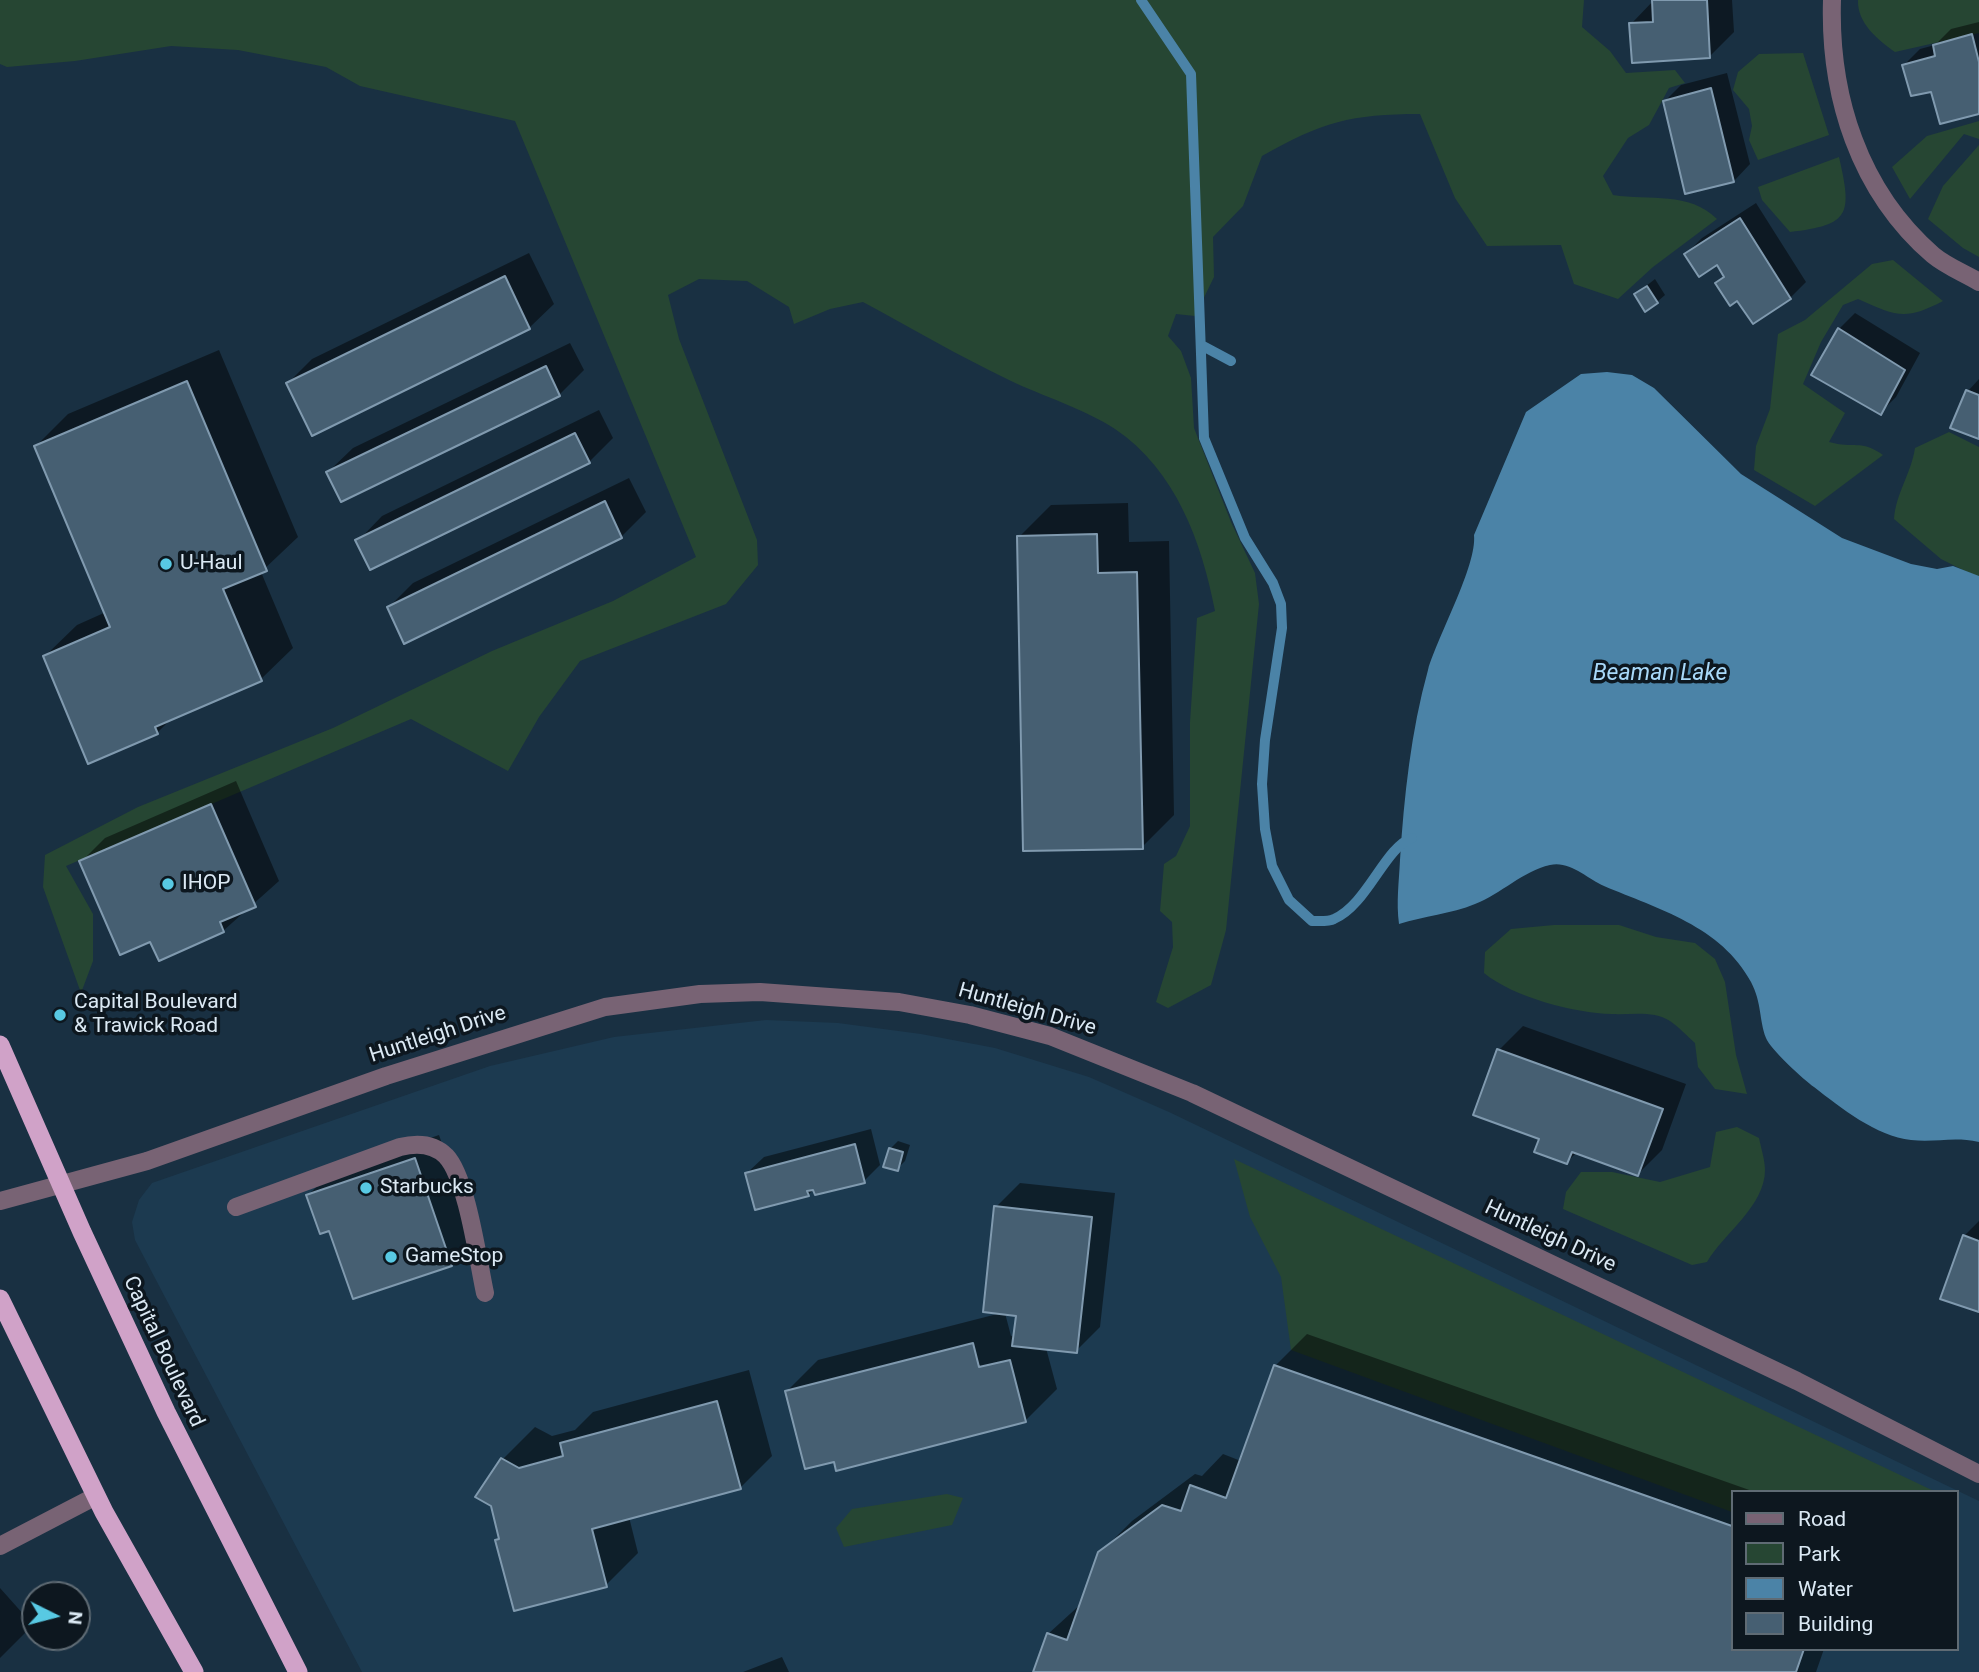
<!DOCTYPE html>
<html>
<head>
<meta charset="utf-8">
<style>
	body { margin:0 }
	#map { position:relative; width:1979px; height:1672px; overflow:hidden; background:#193042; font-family:Roboto,sans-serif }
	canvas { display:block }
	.legend { position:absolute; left:1731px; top:1490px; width:228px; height:161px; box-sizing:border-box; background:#0d171f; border:2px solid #5f6b74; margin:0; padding:9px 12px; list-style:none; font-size:21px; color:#dbe9f4 }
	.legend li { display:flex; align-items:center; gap:14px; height:35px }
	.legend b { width:35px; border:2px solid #5f6b74 }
	.north { position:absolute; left:21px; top:1581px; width:70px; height:70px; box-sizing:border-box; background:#0d171f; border:2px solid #5f6b74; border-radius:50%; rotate:96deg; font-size:19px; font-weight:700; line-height:28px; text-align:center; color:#dbe9f4 }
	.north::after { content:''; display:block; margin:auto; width:24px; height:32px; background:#58c9e3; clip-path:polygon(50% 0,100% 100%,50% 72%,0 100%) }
</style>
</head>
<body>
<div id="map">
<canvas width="1979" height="1672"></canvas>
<ul class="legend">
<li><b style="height:9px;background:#786374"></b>Road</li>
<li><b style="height:19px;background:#264633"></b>Park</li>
<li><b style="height:19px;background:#4b83a7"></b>Water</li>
<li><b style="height:19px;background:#465f72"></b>Building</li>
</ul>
<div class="north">N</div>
</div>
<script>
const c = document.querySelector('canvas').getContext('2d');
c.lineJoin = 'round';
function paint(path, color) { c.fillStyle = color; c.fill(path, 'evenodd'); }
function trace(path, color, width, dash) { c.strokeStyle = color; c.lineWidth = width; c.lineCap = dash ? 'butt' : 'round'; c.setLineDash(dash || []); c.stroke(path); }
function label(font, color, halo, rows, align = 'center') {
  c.font = font + ' Roboto,sans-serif'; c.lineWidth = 7; c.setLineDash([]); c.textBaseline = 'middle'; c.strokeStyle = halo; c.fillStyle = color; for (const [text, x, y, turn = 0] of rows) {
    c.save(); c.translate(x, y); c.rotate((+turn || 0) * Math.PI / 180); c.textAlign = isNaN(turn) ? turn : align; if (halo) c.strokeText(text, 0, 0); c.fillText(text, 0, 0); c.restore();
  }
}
const built = new Path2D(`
	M766,1020l72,3 83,11 74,14 94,29 80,35 810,389v171h-1617l-227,-432 -3,-18 7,-22 13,-17 338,-117 124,-29zM1732,1492h224v157h-224z`);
const green = new Path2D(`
	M0,0h1584l-2,27 28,24 16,22 49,-3 10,13 -16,5 -20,37 -21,13 -25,38 10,19c37,6 76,-4 104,24l-64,48 -35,32 -44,-15 -13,-39 -74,1 -32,-48 -35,-84c-69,0 -98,8 -158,42l-19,50 -30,31 1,40 -19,39 -19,-2 -8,22 13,15 10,27 3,50 37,94 24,51 4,31 -33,326 -15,55 -43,23 -12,-6 17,-55 -1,-25 -12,-11 4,-47 12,-8 14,-30v-104l7,-104 18,-7c-13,-68 -39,-141 -100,-182 -30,-20 -73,-33 -106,-49 -50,-24 -98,-52 -146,-78l-33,7 -36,15 -5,-17 -42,-26 -48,-2 -31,16 11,44 78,201 1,25 -32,39 -146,57 -41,56 -31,54 -97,-52 -345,147 27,48v47l-12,32 -38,-106 2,-32 93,-48 195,-79 159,-77 121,-50 83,-44 -181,-436 -155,-35 -34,-19 -88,-17 -67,-4 -96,15 -68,6 -7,-3z
	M1858,0h121v33l-84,19c-17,-12 -38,-29 -37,-52z
	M1803,53l26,82 -71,25 -9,-20 3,-14 -3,-17 -16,-19 5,-18 21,-18z
	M1979,121v18l-15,-5 -54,65 -18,-32 35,-31z
	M1979,145v112l-16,-9 -35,-29 15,-33z
	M1839,157c13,57 12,68 -49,75l-28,-32 -4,-13z
	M1893,260l50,41c-38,20 -47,15 -85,-2l-15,6 -22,37 -18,42 42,29 -16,29c25,7 32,-3 54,13l-68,51 -61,-36 2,-24 14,-37 8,-75 27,-14 67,-56z
	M1949,432l30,15v131l-38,-19 -47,-40c2,-26 17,-45 21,-71z
	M1554,925h65l37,12 39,6 20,16 10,23 11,73 11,39 -32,-5 -17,-22 -3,-24c-8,-7 -16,-16 -25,-22 -17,-11 -39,-6 -58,-7 -38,-1 -99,-17 -128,-41l1,-21 26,-23z
	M1737,1127l22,11c2,10 6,22 6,32 0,36 -41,63 -58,92l-15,3 -129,-56 3,-17 15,-20h31l48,10 50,-15 6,-35z
	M1234,1159l702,333h-204v20l-441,-162 -10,-73 -31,-60z
	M947,1494l16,4 -11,27 -108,22 -8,-19 16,-19z`);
const water = new Path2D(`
	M1607,372l25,3 22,13 87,86 101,64 69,26 26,5 16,-3 26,10v566c-27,-6 -43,1 -68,-2 -35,-4 -70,-32 -97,-53 -10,-7 -44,-38 -48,-49 -7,-18 -4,-35 -15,-56 -30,-56 -93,-73 -147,-96 -16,-7 -35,-26 -54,-21 -27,6 -49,29 -75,39 -24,10 -51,12 -76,20 -3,-21 0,-43 1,-64 4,-63 11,-129 28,-190 10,-35 49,-104 46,-135l52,-123 55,-38z`);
const shadow = new Path2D(`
	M1654,0h78l2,32 -24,24 -79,-32z
	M1979,22v90l-46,-20 -29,-27 16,-16 15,-4 16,-16z
	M1727,73l23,91 -16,17 -69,-80 16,-16z
	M1756,203l50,79 -16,16 -64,-23 -8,-12 -32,-9 16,-16z
	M529,253l25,51 -25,24 -241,55 24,-24z
	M1655,279l10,16 -8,7 -21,-8z
	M1855,313l65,40 -24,44 -16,16 -41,-84z
	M570,343l14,27 -25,25 -217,105 -14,-28 25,-24z
	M219,350l79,187 -37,35 32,76 -32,31 -88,38 -16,16 -112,-77 32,-31 29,-13 -70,-166 32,-32z
	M1979,379v59l-11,-47z
	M599,410l14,28 -24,24 -231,79 24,-25z
	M629,478l17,34 -25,25 -216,105 -16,-35 24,-24z
	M1128,503l1,39 40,-1 5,274 -32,32 -123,-310 32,-32z
	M236,781l43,100 -56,50 -72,9 -70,-78 24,-24z
	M1523,1026l163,58 -24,66 -24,24 -61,-22 -10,10 -26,-24 -42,-88z
	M871,1129l9,36 -16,16 -50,8 -6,6 -61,-22 17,-16z
	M439,1135l37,105 -25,24 -120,-35 -23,-34 25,-24z
	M898,1141l12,4 -5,16 -8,8 -7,-20z
	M1020,1183l95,10 -15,134 -24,24 -30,-3 11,41 -32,32 -189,39 -49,-69 31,-31 183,-47 -5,-106zM1005,1313l12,1 -1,21 -5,1z
	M1979,1221v90l-15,-75z
	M1307,1334l448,158h-23v157h92l-8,23h-781l13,-38 34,-31 18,-50 32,-32 63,-47 7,2 21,-22 18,7 34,-95z
	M749,1370l23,86 -32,32 -111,29 9,36 -32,32 -109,-44 4,-4 2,-78 32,-32 17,9 23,-6 18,-18z
	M0,1588l33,37 -33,33z
	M782,1657l7,15h-46z`);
const stream = new Path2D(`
	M1141,0l50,74 13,364 41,100 28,45 8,21 1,24 -17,112 -3,44 3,45 7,37 17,34 23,21c6,0 16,1 22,-2 33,-14 51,-72 78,-81
	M1201,345l30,16`);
const building = new Path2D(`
	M1652,0h55l3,58 -78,5 -3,-40 24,-1z
	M1972,34l7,28v52l-39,10 -9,-32 -20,4 -9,-31 33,-9 -2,-11z
	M1711,88l23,94 -49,12 -22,-93z
	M1740,218l51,81 -38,25 -16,-23 -7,5 -15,-23 9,-6 -7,-12 -18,12 -15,-23z
	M505,276l25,53 -218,107 -26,-53z
	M1647,286l11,17 -13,9 -11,-18z
	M1838,328l67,42 -24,45 -70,-40z
	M546,366l14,30 -219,106 -15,-30z
	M187,381l80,190 -44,18 39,92 -107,46 3,7 -70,30 -45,-108 67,-29 -76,-181z
	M1966,390l13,5v44l-29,-11z
	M575,433l15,30 -220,107 -15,-30z
	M605,501l17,37 -218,106 -17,-37z
	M1097,534l1,39 39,-1 6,277 -120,2 -6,-315z
	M211,804l45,103 -36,15 4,10 -65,29 -9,-19 -30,13 -41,-94z
	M1497,1049l166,60 -25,67 -66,-24 -5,12 -33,-12 5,-13 -66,-24z
	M855,1144l10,39 -50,12 -2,-5 -6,1 2,5 -54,14 -10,-37z
	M889,1148l14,4 -5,19 -15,-4z
	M415,1158l37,108 -99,33 -24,-68 -9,3 -14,-39z
	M994,1206l98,11 -15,136 -65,-7 4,-30 -33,-4z
	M1963,1235l16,6v71l-39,-13z
	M973,1343l6,24 31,-7 16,62 -190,49 -2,-9 -29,7 -20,-78z
	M1274,1365l458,161v123h72l-8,23h-763l14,-39 20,7 31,-88 64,-47 19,6 9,-26 36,13z
	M717,1401l24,88 -149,40 15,58 -93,24 -19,-71 4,-1 -8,-33 -16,-9 26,-39 18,10 44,-12 -3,-13z`);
const service = new Path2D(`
	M236,1207l164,-60c16,-4 33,-4 46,9 21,22 32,105 39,137
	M0,1546l96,-50`);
const minor = new Path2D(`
	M1832,0c-3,96 27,191 101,255 13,11 31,18 46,27`);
const tertiary = new Path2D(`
	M0,1201l147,-40 239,-85 219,-69 95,-13 60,-2 139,10 71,13 80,21 142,57 605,288 182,93`);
const trunk = new Path2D(`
	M0,1045l82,187 84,180 132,260
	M0,1299l104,213 90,160`);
const markers = [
	[166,564,7,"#58c9e3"],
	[168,884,7,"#58c9e3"],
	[60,1015,7,"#58c9e3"],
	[366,1188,7,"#58c9e3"],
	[391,1257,7,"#58c9e3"]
];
const poiNames = [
	["U-Haul",180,564],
	["IHOP",182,884],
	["Capital Boulevard",74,1003],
	["& Trawick Road",74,1027],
	["Starbucks",380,1188],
	["GameStop",405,1257]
];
const streetNames = [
	["Huntleigh Drive",1027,1010,16],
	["Huntleigh Drive",438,1035,-18],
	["Huntleigh Drive",1550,1237,25],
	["Capital Boulevard",163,1352,65]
];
const waterNames = [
	["Beaman Lake",1660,674]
];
paint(built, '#1c3a50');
paint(green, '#264633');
paint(water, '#4b83a7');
paint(shadow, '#0007');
trace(stream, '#4b83a7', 10);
paint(building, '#465f72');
trace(building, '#809aaf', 2);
trace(service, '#786374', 18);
trace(minor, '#786374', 18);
trace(tertiary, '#786374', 18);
trace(trunk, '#d0a2c8', 19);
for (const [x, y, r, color] of markers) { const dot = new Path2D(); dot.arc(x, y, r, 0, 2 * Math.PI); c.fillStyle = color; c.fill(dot); trace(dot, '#0d171f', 2.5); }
label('21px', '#dbe9f4', '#0d171f', poiNames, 'left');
label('21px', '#dbe9f4', '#0d171f', streetNames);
label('italic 23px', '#a8d8f8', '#0d171f', waterNames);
</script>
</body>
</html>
